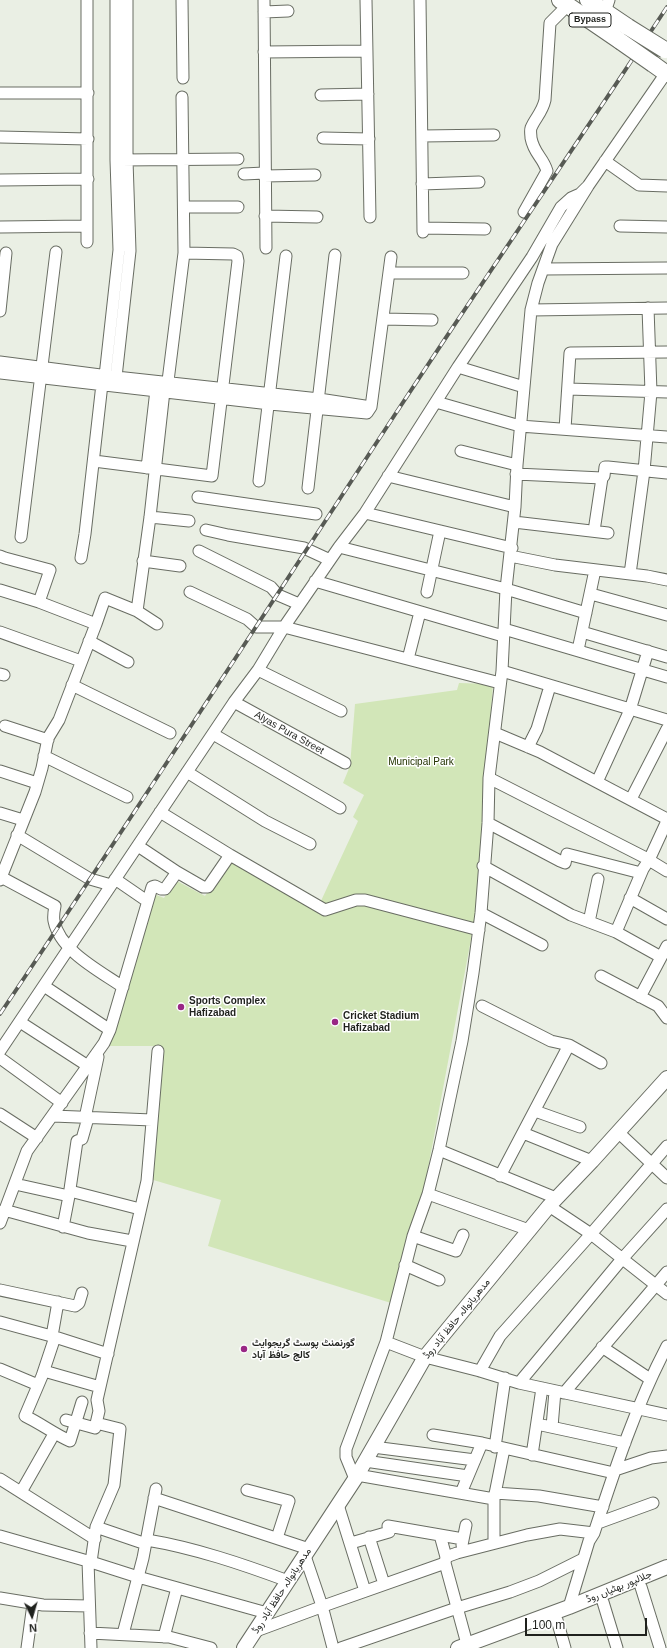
<!DOCTYPE html>
<html>
<head>
<meta charset="utf-8">
<style>
	body { margin:0 }
	#map { position:relative; width:667px; height:1648px; overflow:hidden; background:#eaefe4; font-family:Helvetica,sans-serif }
	canvas { display:block }
	.north { position:absolute; left:12px; top:1596px; width:40px; height:40px; -webkit-text-stroke:3px #fff; paint-order:stroke; rotate:175deg; font-size:11px; font-weight:700; line-height:16px; text-align:center; color:#1f211d }
	.north::after { content:''; display:block; margin:auto; width:14px; height:18px; background:#1f211d; clip-path:polygon(50% 0,100% 100%,50% 72%,0 100%) }
	.scale { position:absolute; left:525px; top:1618px; width:122px; height:18px; box-sizing:border-box; border:2px solid #1f211d; border-top:0; padding-left:5px; font-size:12px; line-height:14px; white-space:nowrap; color:#1f211d; -webkit-text-stroke:3px #fff; paint-order:stroke }
</style>
</head>
<body>
<div id="map">
<canvas width="667" height="1648"></canvas>
<div class="north">N</div>
<div class="scale">100 m</div>
</div>
<script>
const c = document.querySelector('canvas').getContext('2d');
c.lineJoin = 'round';
function paint(path, color) { c.fillStyle = color; c.fill(path, 'evenodd'); }
function trace(path, color, width, dash) { c.strokeStyle = color; c.lineWidth = width; c.lineCap = dash ? 'butt' : 'round'; c.setLineDash(dash || []); c.stroke(path); }
function label(font, color, halo, rows, align = 'center') {
  c.font = font + ' Helvetica,Vazirmatn,sans-serif'; c.lineWidth = 3; c.setLineDash([]); c.textBaseline = 'middle'; c.strokeStyle = halo; c.fillStyle = color; for (const [text, x, y, turn = 0] of rows) {
    c.save(); c.translate(x, y); c.rotate((+turn || 0) * Math.PI / 180); c.textAlign = isNaN(turn) ? turn : align; if (halo) c.strokeText(text, 0, 0); c.fillText(text, 0, 0); c.restore();
  }
}
const green = new Path2D(`
	M459,683l34,1 -18,241 -119,-29 -29,10 -7,-3 38,-82 -5,-4 11,-22 -21,-12 7,-17 5,-62 102,-14z
	M230,860l94,55 24,-9 26,-1 98,29 -46,245 -35,124 -183,-57 13,-46 -71,-21 10,-133h-51l45,-152 10,4 11,-18 30,16z`);
const minor = new Path2D(`
	M87,0v242
	M182,0l1,78
	M264,0l2,248
	M366,0l4,217
	M420,0l3,232
	M264,12l24,-1
	M603,18l6,-18
	M264,52l103,-1
	M0,93h88
	M321,95l47,-1
	M422,136l72,-1
	M0,137l88,2
	M323,138l46,1
	M121,160l117,-1
	M605,161l34,24 28,1
	M244,174l20,-1
	M264,176l51,-1
	M0,180l88,-1
	M422,184l57,-2
	M184,207h54
	M524,212l23,-41c-4,-14 -13,-17 -16,-33 0,-3 -1,-7 0,-10 4,-10 11,-15 14,-28l5,-77 18,-18
	M265,216l52,1
	M620,226l47,1
	M0,227l87,-1
	M423,228l62,1
	M544,269l123,-1
	M389,273h74
	M531,310l136,-2
	M0,311l6,-58
	M383,319l49,1
	M0,362l116,15 203,22 52,8
	M458,367l66,20
	M0,373l270,31 97,9 4,-6 20,-150
	M104,385l15,-135 -3,-90v-160
	M115,386l15,-135 -3,-91v-160
	M167,389l17,-136 -2,-156
	M568,389l99,3
	M436,402l84,24 147,11
	M565,429l5,-76 97,-1
	M461,451l56,14
	M94,461l118,15 26,-215 -1,-5 -4,-2 -49,-1
	M147,468l9,-78
	M516,474l86,4 2,-2 1,-9h3l59,6
	M388,476l127,31
	M259,481l27,-225
	M308,488l27,-233
	M198,497l118,17
	M365,513l147,35
	M150,517l39,4
	M514,522l94,11
	M206,530l22,5 76,13 26,12
	M594,531l8,-53
	M21,537l35,-285
	M339,547l167,42 80,24
	M199,551l72,36 7,8 21,9
	M0,556l5,2 45,12 -11,32
	M510,556l45,9 92,11 20,4
	M81,558l4,-24 17,-150
	M143,561l37,5
	M630,574l14,-103 7,-79 -3,-84
	M315,581l188,55
	M0,590l39,12 57,22
	M190,592l57,27 9,8h28l216,56
	M427,592l13,-61
	M591,594l76,21
	M137,611l13,-94 14,-126
	M504,629l163,48
	M0,632l81,29
	M582,632l85,25
	M89,641l39,21
	M578,650l17,-80
	M408,659l12,-47
	M258,670l83,41
	M502,671l165,49
	M0,674l4,1
	M72,685l98,48
	M234,702l111,61
	M5,726l43,14
	M495,733l45,19 127,67
	M213,734l127,74
	M528,747l9,-18 13,-43
	M44,756l83,41
	M0,771l37,12
	M187,772l78,49 45,23
	M489,778l155,79 23,14
	M597,782l33,-72 18,-59
	M631,799l36,-70
	M160,812l70,43 95,55 31,-10h9l114,30
	M0,813l23,7
	M488,823l72,38 5,2 2,-9 74,19
	M17,835l73,44 21,6
	M138,846l39,26
	M483,866l88,49 45,17 45,25
	M1,877l54,29c-1,5 -2,10 -1,15 6,30 46,50 69,66
	M115,879l32,22
	M0,880l35,-88 7,-24 6,-30 11,-18 37,-96 9,-26 32,13 20,13
	M630,898l37,21
	M481,913l61,32
	M589,922l9,-43
	M616,932l27,-63 6,-9 18,-39
	M601,976l57,30 9,12
	M44,986l66,44
	M640,997l27,-51
	M482,1006l69,35 18,4 32,18
	M20,1022l68,44
	M0,1051l234,-349 24,-32 26,-43 55,-80 26,-34 93,-146 74,-110 29,-50 10,-9 9,-4 8,-8 78,-113
	M0,1058l62,45
	M535,1111l45,16
	M0,1114l37,24
	M53,1116l99,4
	M85,1118l13,-61 -1,-3
	M618,1132l49,46
	M523,1133l69,28
	M439,1150l117,48
	M500,1176l69,-131
	M15,1184l54,12
	M70,1191l70,18
	M428,1194l101,36
	M549,1206l42,28 76,60
	M4,1210l84,23 44,8
	M0,1223l27,-72 77,-108 6,-13 42,-143 3,-1 6,3h4l12,-17 26,15h5l22,-32
	M63,1227l6,-31 8,-55 5,-2 6,-21
	M413,1236l43,15 7,-16
	M405,1265l34,15
	M0,1290l75,16 4,-3 3,-10
	M0,1322l55,15 53,17
	M52,1336l6,-34
	M55,1337l-13,39 -17,40c15,7 29,18 45,25l12,-39
	M386,1342l39,15 55,14 39,12 148,32
	M602,1347l48,32
	M0,1369l38,16
	M44,1371l56,16
	M480,1371l20,-35 91,-102 76,-88
	M519,1383l103,-124 45,-50
	M564,1393l103,-121
	M66,1420l29,8 4,-17 -2,-11 50,-219 11,-130
	M537,1424l88,19
	M552,1427l3,-36
	M433,1435l49,8 132,30
	M373,1447l102,13
	M495,1447l10,-69
	M532,1455l10,-67
	M365,1461l103,15
	M615,1470l36,-12 16,-2
	M357,1475l137,24
	M0,1479l95,60
	M355,1479l-9,-22v-8l40,-107 27,-106 15,-42 11,-44 23,-109 11,-68 8,-60 7,-90 1,-45 13,-107 4,-82 9,-82 2,-42 14,-155 7,-27 14,-39 36,-58
	M247,1490l42,11 -12,37
	M21,1492l33,-58
	M461,1493l21,-50
	M495,1493l44,3 64,11
	M154,1498l155,51
	M338,1505l27,86
	M598,1523l55,-20
	M96,1527l50,17
	M440,1535l6,22
	M0,1536l91,26 47,15 129,36
	M369,1537l15,47
	M147,1540c48,8 95,24 141,41
	M351,1543l38,-11 -1,-6 75,13
	M494,1543v-44l10,-50
	M462,1545l4,-20
	M305,1556l17,50 11,42
	M88,1561l3,87
	M91,1562l5,-35 18,-42 6,-56 -24,-6
	M445,1563l22,81
	M641,1587l19,61
	M0,1598l43,7 46,1
	M603,1602l14,46
	M569,1607l20,-66 5,-8c21,-64 42,-128 73,-187
	M557,1620l8,28
	M256,1631l73,-27 116,-41 1,-6 11,-4 70,-18 33,-6 34,4
	M90,1633l79,4 42,11
	M123,1634l20,-76 13,-69
	M164,1637l13,-49
	M27,1648l6,-44
	M341,1648l116,-40 53,-16 29,-11 44,-22`);
const major = new Path2D(`
	M244,1648l111,-169 70,-122 124,-151 43,-45 75,-83
	M458,1648l111,-41 98,-40`);
const highway = new Path2D(`
	M560,0l60,41
	M588,0l40,27
	M653,64l14,10`);
const rail = new Path2D(`
	M0,1014c133,-198 263,-398 394,-598 90,-137 183,-272 273,-409`);
const highwayBridge = new Path2D(`
	M628,27l37,23
	M620,41l33,23`);
const markers = [
	[181,1007,4,"#992785"],
	[335,1022,4,"#992785"],
	[244,1349,4,"#992785"]
];
const shields = [
	[590,20,42]
];
const shieldNames = [
	["Bypass",590,20]
];
const streetNames = [
	["Alyas Pura Street",289,733,29],
	["مدھریانوالہ حافظ آباد روڈ",457,1319,-51],
	["جلالپور بھٹیاں روڈ",619,1587,-22],
	["مدھریانوالہ حافظ آباد روڈ",282,1591,-57]
];
const parkNames = [
	["Municipal Park",421,762]
];
const poiNames = [
	["Sports Complex",189,1001],
	["Hafizabad",189,1013],
	["Cricket Stadium",343,1016],
	["Hafizabad",343,1028],
	["گورنمنٹ پوسٹ گریجوایٹ",252,1343],
	["کالج حافظ آباد",252,1355]
];
paint(green, '#d2e6b8');
trace(minor, '#696d63', 13);
trace(major, '#696d63', 16);
trace(highway, '#696d63', 18);
trace(minor, '#fff', 11);
trace(major, '#fff', 14);
trace(highway, '#fff', 16);
trace(rail, '#575a54', 4);
trace(rail, '#fff', 2.5, [8]);
trace(highwayBridge, '#696d63', 18, []);
trace(highwayBridge, '#fff', 16);
for (const [x, y, r, color] of markers) { const dot = new Path2D(); dot.arc(x, y, r, 0, 2 * Math.PI); c.fillStyle = color; c.fill(dot); trace(dot, '#fff', 1.5); }
for (const [x, y, w] of shields) { const box = new Path2D(); box.roundRect(x - w / 2, y - 7, w, 14, 3); c.fillStyle = '#fff'; c.fill(box); trace(box, '#1f211d', 1); }
label('bold 9px', '#1f211d', null, shieldNames);
label('10px', '#1f211d', '#fff', streetNames);
label('10px', '#233300', '#fff', parkNames);
label('bold 10px', '#1f211d', '#fff', poiNames, 'left');
</script>
</body>
</html>
